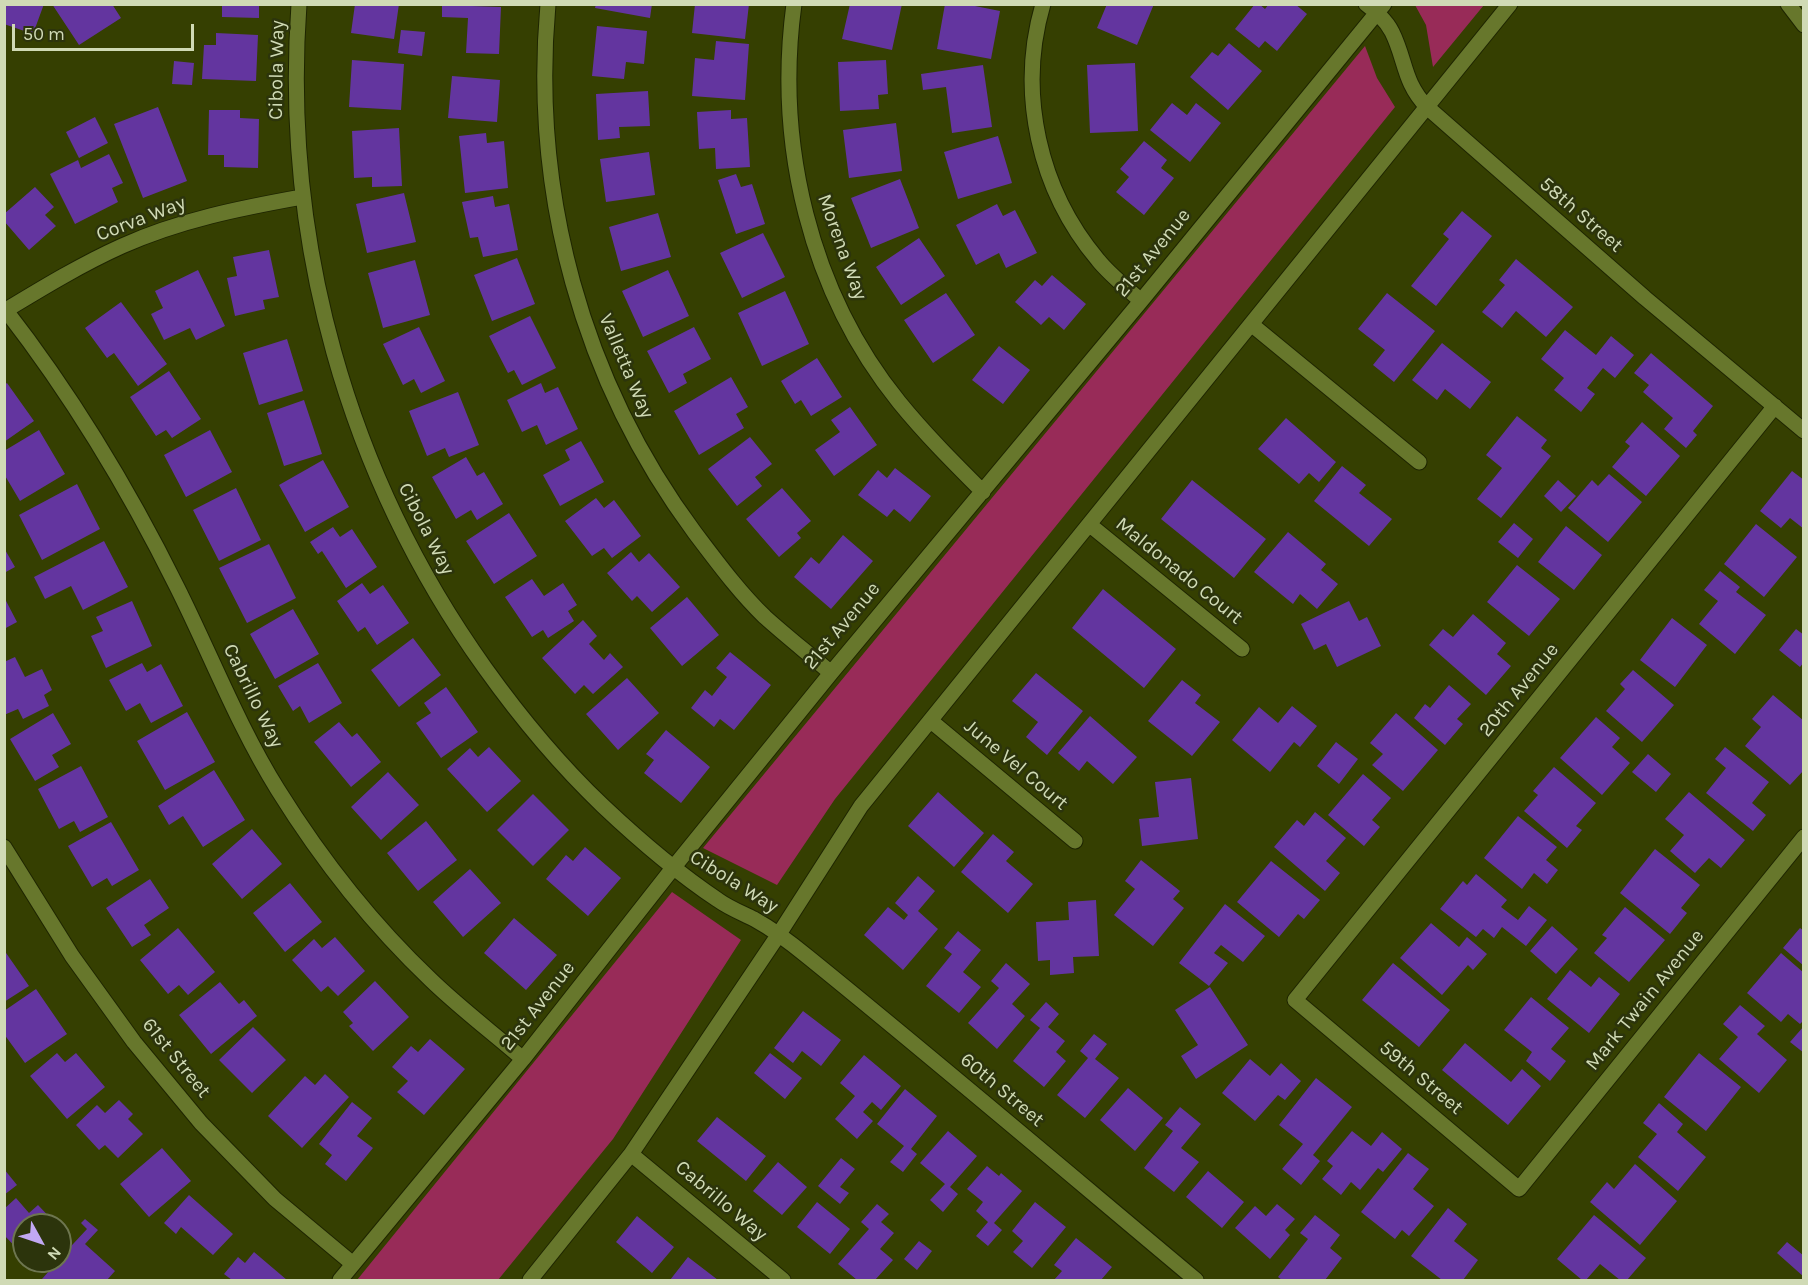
<!DOCTYPE html>
<html>
<head>
<meta charset="utf-8">
<style>
	body { margin:0 }
	#map { position:relative; width:1808px; height:1285px; overflow:hidden; background:#353f01; font-family:Karla,sans-serif }
	canvas { display:block }
	.frame { position:absolute; inset:0; border:6px solid #d0dab5; pointer-events:none }
	.north { position:absolute; left:12px; top:1213px; width:60px; height:60px; box-sizing:border-box; background:#2c340c; border:2px solid #6e7650; border-radius:50%; rotate:130deg; font-size:16px; font-weight:700; line-height:24px; text-align:center; color:#d0dab5 }
	.north::after { content:''; display:block; margin:auto; width:21px; height:27px; background:#c1a8f3; clip-path:polygon(50% 0,100% 100%,50% 72%,0 100%) }
	.scale { position:absolute; left:12px; top:24px; width:182px; height:27px; box-sizing:border-box; border:3px solid #d0dab5; border-top:0; padding-left:8px; font-size:18px; line-height:21px; white-space:nowrap; color:#d0dab5; -webkit-text-stroke:4px #2c340c; paint-order:stroke }
</style>
</head>
<body>
<div id="map">
<canvas width="1808" height="1285"></canvas>
<div class="frame"></div>
<div class="north">N</div>
<div class="scale">50 m</div>
</div>
<script>
const c = document.querySelector('canvas').getContext('2d');
c.lineJoin = 'round';
function paint(path, color) { c.fillStyle = color; c.fill(path, 'evenodd'); }
function trace(path, color, width, dash) { c.strokeStyle = color; c.lineWidth = width; c.lineCap = dash ? 'butt' : 'round'; c.setLineDash(dash || []); c.stroke(path); }
function label(font, color, halo, rows, align = 'center') {
  c.font = font + ' Karla,sans-serif'; c.lineWidth = 5; c.setLineDash([]); c.textBaseline = 'middle'; c.strokeStyle = halo; c.fillStyle = color; for (const [text, x, y, turn = 0] of rows) {
    c.save(); c.translate(x, y); c.rotate((+turn || 0) * Math.PI / 180); c.textAlign = isNaN(turn) ? turn : align; if (halo) c.strokeText(text, 0, 0); c.fillText(text, 0, 0); c.restore();
  }
}
const green = new Path2D(`
	M1415,5h69l-51,62 -7,-42z
	M1365,46l12,32 18,29 -560,692 -58,86 -74,-37z
	M672,892l69,48 -128,199 -115,141h-141z`);
const building = new Path2D(`
	M4,4h40l-11,30 -29,-10z
	M52,4h60l9,14 -42,27z
	M222,4h37v14l-37,-1z
	M355,4h44l-5,35 -43,-6z
	M596,4h56l-2,14 -55,-10z
	M695,4h54l-4,35 -53,-6z
	M850,4h52l-10,46 -50,-11z
	M945,4h20l35,7 -9,48 -54,-10z
	M1107,4h47l-17,41 -40,-17z
	M1255,4h4l6,5 4,-5h26l12,10 -30,37 -12,-10 -6,7 -24,-19z
	M442,5l59,2 -2,47 -33,-1 2,-35 -26,-1z
	M597,26l50,5 -3,33 -18,-2 -2,17 -32,-3z
	M401,30l24,2 -3,24 -24,-3z
	M216,33l42,2 -2,46 -54,-2 2,-34h12z
	M716,41l33,3 -4,56 -53,-4 3,-38 19,2z
	M1229,43l33,28 -34,39 -38,-33 22,-25 6,4z
	M352,60l52,4 -3,46 -52,-3z
	M886,60l2,34 -10,1 1,14 -39,2 -2,-49z
	M174,61l20,2 -2,22 -20,-1z
	M1135,63l3,68 -48,2 -3,-68z
	M983,65l9,62 -40,6 -6,-46 -23,3 -2,-16z
	M452,76l48,4 -3,42 -49,-4z
	M648,91l2,35 -31,1 1,11 -22,2 -2,-46z
	M1172,103l15,12 9,-12 25,20 -31,39 -40,-32z
	M158,107l29,74 -44,17 -29,-74z
	M209,110h31v8l19,1 -1,49 -34,-1v-12h-16z
	M731,110v9l16,-1 3,49 -34,2 -1,-21 -16,1 -2,-37z
	M95,117l13,26 -29,15 -13,-26z
	M896,123l6,48 -53,7 -6,-48z
	M399,128l3,58 -30,1v-10l-18,1 -2,-47z
	M486,133l1,10 17,-2 4,47 -43,5 -6,-57z
	M998,136l14,47 -54,16 -14,-47z
	M1144,141l23,19 -6,8 13,10 -30,37 -28,-23 13,-15 -9,-8z
	M649,152l6,43 -49,7 -6,-43z
	M109,154l14,29 -11,5 6,14 -43,22 -25,-50 28,-14 3,8z
	M736,174l5,13 11,-3 13,40 -29,10 -18,-54z
	M900,179l19,49 -48,20 -20,-50z
	M35,187l19,20 -9,8 11,11 -27,24 -25,-29v-7z
	M404,193l12,49 -49,11 -11,-49z
	M493,196l2,11 14,-3 9,46 -35,7 -5,-20 -8,1 -8,-36z
	M997,204l6,12 12,-6 22,43 -31,15 -7,-15 -23,12 -20,-40z
	M1462,211l30,25 -56,70 -25,-20 38,-47 -6,-5z
	M658,213l13,44 -50,14 -12,-44z
	M763,233l22,44 -43,21 -22,-45z
	M919,238l26,38 -44,29 -25,-38z
	M269,250l10,47 -16,3 2,9 -30,7 -8,-38 10,-2 -4,-19z
	M517,258l18,46 -43,17 -18,-46z
	M1516,259l57,48 -27,30 -30,-26 -14,17 -20,-16 23,-27 -6,-5z
	M415,260l15,55 -47,13 -15,-55z
	M198,270l27,56 -29,14 -6,-12 -26,12 -13,-26 12,-6 -8,-17z
	M668,270l21,46 -46,21 -21,-46z
	M1052,275l34,29 -22,26 -15,-13 -8,8 -26,-23 20,-22 7,6z
	M785,291l24,53 -47,22 -24,-53z
	M946,293l29,42 -42,28 -29,-43z
	M1387,293l48,38 -41,51 -21,-17 12,-15 -27,-21z
	M121,302l46,62 -29,22 -24,-33 -7,5 -22,-30z
	M530,316l26,52 -34,17 -8,-15 -6,3 -19,-37z
	M419,327l26,54 -24,12 -7,-14 -11,6 -20,-41z
	M694,327l17,32 -28,15 4,9 -18,10 -22,-42z
	M1565,330l31,25 15,-19 23,19 -19,23 -12,-10 -16,20 8,6 -14,18 -27,-22 10,-12 -23,-19z
	M287,339l16,52 -44,14 -16,-52z
	M1442,343l49,39 -21,27 -25,-20 -8,11 -25,-20z
	M999,346l31,24 -27,34 -31,-24z
	M1651,353l62,53 -20,25 4,4 -11,13 -22,-19 9,-11 -30,-26 6,-7 -15,-12z
	M817,358l25,39 -31,19 -10,-16 -6,4 -14,-23z
	M169,371l32,48 -29,19 -6,-8 -10,6 -26,-39z
	M731,377l17,30 -12,7 8,14 -45,27 -25,-44z
	M7,383l27,38 -30,21v-57z
	M541,383l4,10 13,-6 20,42 -32,16 -9,-20 -15,7 -15,-32z
	M458,392l21,53 -30,12 -4,-9 -18,8 -18,-45z
	M304,400l18,54 -38,12 -17,-53z
	M850,407l27,38 -43,31 -19,-26 25,-18 -9,-12z
	M1517,416l30,24 -6,8 10,8 -50,62 -24,-19 25,-31 -16,-13z
	M1286,418l50,44 -17,20 -10,-9 -10,11 -41,-35z
	M1642,422l38,34 -34,40 -34,-29 18,-21 -5,-4z
	M39,430l26,44 -45,27 -16,-27v-23z
	M210,430l22,42 -46,25 -22,-42z
	M750,437l22,27 -17,13 7,9 -25,20 -29,-37z
	M581,441l23,41 -44,24 -17,-31 27,-15 -5,-10z
	M466,457l11,19 7,-4 19,32 -26,16 -6,-10 -15,9 -24,-42z
	M323,460l26,47 -44,25 -26,-47z
	M1342,466l24,19 -7,8 33,26 -23,27 -55,-45z
	M895,468l36,28 -21,26 -16,-13 -7,8 -29,-22 20,-25 9,8z
	M1792,471l12,9v49l-14,-11 -9,10 -21,-17z
	M1609,474l33,28 -34,40 -40,-34 24,-28 6,6z
	M1192,480l74,59 -32,39 -73,-59z
	M1558,480l18,16 -15,16 -17,-16z
	M77,484l23,45 -58,31 -23,-45z
	M236,488l25,52 -42,21 -26,-51z
	M782,488l29,33 -14,12 4,5 -22,19 -33,-38z
	M596,498l8,10 10,-8 27,36 -29,22 -8,-10 -12,8 -27,-35z
	M509,513l28,43 -43,28 -28,-43z
	M1514,523l19,16 -15,19 -20,-16z
	M1756,524l41,33 -33,40 -40,-33z
	M1566,526l36,29 -28,35 -36,-28z
	M333,527l7,10 12,-8 25,38 -31,21 -24,-37 -4,3 -8,-12z
	M1288,532l38,32 -5,6 17,14 -21,25 -17,-15 -7,10 -39,-32z
	M843,535l30,26 -42,48 -37,-32 17,-20 8,7z
	M104,541l24,46 -45,23 -12,-24 -26,13 -11,-22z
	M269,544l27,54 -49,25 -28,-55z
	M4,548l11,19 -11,6z
	M631,552l8,10 10,-9 31,34 -28,25 -15,-16 -5,5 -25,-28z
	M1517,565l43,34 -31,37 -42,-34z
	M1720,571l20,16 -4,5 30,23 -31,39 -36,-30 19,-23 -14,-11z
	M532,579l12,17 19,-13 14,22 -9,6 6,10 -26,17 -5,-8 -11,7 -27,-40z
	M362,583l8,11 13,-9 26,38 -32,22 -12,-18 -7,5 -21,-31z
	M1103,589l73,60 -32,39 -72,-60z
	M4,597l13,25 -13,7z
	M687,597l32,38 -37,31 -32,-38z
	M132,601l20,45 -46,22 -15,-32 12,-5 -7,-14z
	M1349,601l10,20 8,-4 14,29 -44,21 -11,-23 -12,6 -13,-26z
	M293,609l26,45 -44,25 -25,-45z
	M1473,614l33,29 -9,11 14,12 -25,29 -57,-50 14,-16 10,8z
	M1672,618l35,27 -32,42 -35,-27z
	M583,620l14,16 -8,8 15,16 6,-7 13,14 -30,27 -9,-9 -9,9 -33,-36z
	M1796,629l8,6v27l-4,5 -21,-17z
	M413,638l28,37 -42,32 -28,-37z
	M730,652l41,33 -37,45 -14,-11 -6,8 -23,-19 14,-18 7,6 15,-19 -11,-9z
	M15,657l10,20 17,-8 10,21 -8,5 5,11 -26,13 -5,-10 -14,6v-53z
	M142,663l5,9 14,-8 22,42 -32,17 -11,-20 -14,8 -17,-31z
	M318,663l24,40 -33,20 -9,-17 -7,5 -15,-25z
	M1633,670l41,35 -32,37 -36,-31 19,-22 -5,-5z
	M1036,673l47,38 -36,44 -21,-18 12,-15 -26,-21z
	M627,678l32,35 -41,37 -32,-36z
	M1182,680l19,15 -6,8 25,19 -28,34 -44,-35z
	M1449,685l22,19 -14,15 6,5 -18,21 -31,-27 11,-14 5,4z
	M446,687l32,45 -37,26 -25,-35 15,-10 -7,-10z
	M1773,695l31,26v49l-14,15 -45,-39 16,-19 -9,-8z
	M1292,706l25,20 -17,21 -6,-5 -24,30 -38,-32 27,-33 19,16z
	M187,712l28,50 -50,28 -28,-49z
	M53,713l18,31 -19,11 7,12 -24,14 -25,-42z
	M1396,713l42,37 -35,41 -31,-26 11,-11 -13,-11z
	M1090,716l47,41 -24,27 -26,-23 -8,10 -21,-18z
	M1596,717l24,21 -8,9 18,16 -28,32 -42,-37z
	M339,722l13,15 5,-4 24,29 -30,25 -37,-45z
	M666,730l44,37 -29,36 -37,-30 10,-13 -8,-6z
	M1336,742l22,17 -19,25 -22,-18z
	M489,747l32,34 -34,31 -40,-43 23,-21 8,9z
	M1725,747l44,35 -17,21 14,12 -13,16 -47,-38 20,-25 -11,-9z
	M1648,754l23,20 -15,18 -24,-20z
	M81,766l27,51 -28,15 -6,-11 -15,8 -21,-40z
	M1554,767l42,36 -20,23 6,4 -15,18 -43,-37 14,-16 -5,-4z
	M214,770l31,50 -42,27 -20,-31 -14,9 -11,-19z
	M388,772l31,33 -38,35 -30,-33z
	M1363,774l28,24 -19,22 8,7 -16,19 -36,-31z
	M1191,778l7,61 -56,7 -3,-27 20,-2 -4,-35z
	M938,792l46,41 -30,34 -46,-41z
	M1689,792l56,48 -24,28 -12,-10 -14,15 -25,-22 14,-16 -19,-16z
	M533,794l36,36 -36,36 -36,-36z
	M1315,812l31,26 -20,23 14,12 -15,18 -51,-44 23,-27 7,6z
	M1518,816l39,31 -11,13 12,10 -11,14 -13,-11 -12,16 -38,-31z
	M426,821l31,39 -39,31 -31,-38z
	M111,822l28,48 -27,16 -5,-8 -15,9 -24,-41z
	M252,829l30,35 -40,35 -30,-35z
	M993,834l21,18 -8,9 27,23 -25,29 -47,-41z
	M585,847l36,31 -33,38 -42,-37 20,-24 7,6z
	M1655,849l45,36 -19,23 6,5 -17,21 -50,-41z
	M1141,860l39,31 -7,8 11,9 -31,38 -39,-31 21,-26 -10,-8z
	M1271,861l49,39 -16,19 -6,-5 -19,23 -42,-35z
	M470,869l31,34 -38,34 -30,-35z
	M1476,874l31,26 -6,7 17,13 11,-14 18,14 -21,26 -24,-19 -8,11 -11,-9 -7,8 -36,-28 23,-28 4,4z
	M918,876l17,15 -17,20 20,18 -35,41 -39,-35 24,-28 16,13 4,-5 -13,-12z
	M150,879l19,29 -25,17 7,10 -19,12 -26,-39z
	M290,883l32,39 -37,30 -32,-39z
	M1096,900l3,56 -26,1 1,16 -24,2v-15l-12,1 -2,-39 33,-2 -1,-18z
	M1225,904l40,32 -22,26 -22,-17 -7,8 14,10 -19,23 -30,-23z
	M1625,907l40,33 -36,42 -35,-29 13,-15 -5,-3z
	M514,918l43,37 -31,35 -42,-37z
	M1431,923l28,24 8,-10 20,17 -14,16 -5,-5 -26,30 -42,-37z
	M1552,926l26,23 -22,25 -26,-23z
	M178,928l37,44 -27,23 -9,-10 -11,9 -28,-34z
	M1800,928l4,3v35l-21,-18z
	M958,931l23,19 -18,22 18,15 -22,26 -33,-27 26,-32 -8,-6z
	M335,937l30,34 -27,25 -10,-10 -7,6 -29,-32 22,-21 8,9z
	M4,950l25,36 -25,16z
	M1781,953l23,20v47l-4,4 -12,-10 -7,8 -34,-29z
	M1006,963l24,21 -18,20 13,12 -28,33 -29,-26 31,-35 -8,-7z
	M1393,963l57,47 -31,37 -57,-47z
	M1570,970l21,17 8,-10 21,17 -31,39 -42,-34z
	M375,981l34,36 -36,34 -24,-25 4,-3 -10,-11z
	M220,982l19,22 5,-4 13,16 -46,38 -32,-39z
	M1210,987l38,58 -52,34 -15,-23 17,-11 -23,-35z
	M36,989l31,45 -42,29 -21,-29v-23z
	M1531,997l38,31 -18,21 15,12 -16,20 -24,-20 6,-9 -28,-22z
	M1046,1002l13,12 -11,13 17,14 -9,11 10,9 -22,26 -31,-26 27,-33 -10,-8z
	M1740,1005l25,21 -8,8 30,26 -28,33 -40,-34 19,-22 -15,-13z
	M803,1011l38,29 -20,26 -19,-15 -9,12 -19,-15z
	M1804,1026v27l-14,-11z
	M253,1027l33,33 -34,33 -33,-33z
	M1094,1034l13,10 -12,15 24,19 -34,40 -28,-23 31,-37 -8,-7z
	M430,1039l35,30 -41,46 -27,-23 11,-11 -16,-14 19,-21 7,6z
	M1465,1043l46,39 11,-13 19,17 -33,39 -66,-55z
	M57,1053l8,9 11,-9 29,34 -38,32 -37,-43z
	M770,1053l32,25 -17,21 -31,-26z
	M1699,1053l42,34 -35,44 -42,-34z
	M864,1055l37,31 -20,24 -9,-8 -9,10 10,9 -16,18 -22,-20 20,-23 -15,-13z
	M1250,1059l20,17 11,-13 20,18 -16,19 -7,-5 -23,26 -33,-28z
	M325,1074l24,23 -47,51 -34,-32 37,-40 10,9z
	M1316,1078l36,29 -39,48 7,6 -19,24 -19,-16 21,-25 -24,-19z
	M1128,1088l35,30 -28,33 -35,-31z
	M905,1089l32,27 -26,33 6,5 -14,18 -13,-10 14,-16 -27,-22z
	M119,1100l14,14 -5,5 15,15 -25,24 -13,-13 -6,5 -23,-25 21,-20 8,8z
	M352,1102l20,16 -15,18 16,12 -27,33 -21,-17 7,-9 -13,-11z
	M1659,1103l24,21 -6,8 29,25 -28,34 -40,-34 19,-23 -14,-11z
	M1180,1107l21,17 -20,24 18,14 -25,30 -30,-24 29,-37 -8,-6z
	M717,1117l49,39 -20,25 -49,-40z
	M948,1131l29,25 -27,31 8,7 -15,18 -13,-12 15,-16 -25,-21z
	M1352,1131l19,15 11,-14 20,17 -19,23 -5,-4 -18,22 -9,-8 -10,13 -19,-16 11,-13 -6,-5z
	M162,1148l29,33 -42,36 -29,-33z
	M1408,1153l21,16 -16,20 21,17 -25,30 -7,-6 -7,9 -34,-27z
	M841,1158l14,11 -15,18 9,6 -9,11 -22,-18z
	M778,1162l29,25 -25,28 -29,-24z
	M1635,1164l42,37 -37,44 -50,-43 17,-20 7,7z
	M987,1166l12,10 2,-3 21,18 -28,32 8,7 -14,16 -12,-10 12,-14 -12,-11 7,-9 -16,-13z
	M4,1169l13,16 -13,10z
	M1208,1171l36,31 -22,26 -36,-31z
	M189,1195l44,39 -20,21 -32,-28 -5,7 -12,-11z
	M16,1198l13,15 9,-8 19,20h-33v31l-20,-21v-26z
	M817,1202l33,27 -20,25 -33,-27z
	M1035,1202l31,25 -34,41 -19,-16 10,-11 -11,-10z
	M877,1204l12,10 -8,8 13,11 -14,16 13,11 -18,20h-18l-19,-16 31,-35 -8,-7z
	M1277,1204l18,15 -10,11 5,5 -20,24 -35,-31 20,-22 11,10z
	M1448,1208l19,16 -13,17 24,19 -15,20h-21l-31,-24z
	M1315,1215l25,20 -10,13 12,10 -17,22h-43l-4,-3 30,-38 -8,-6z
	M1594,1215l52,43 -19,22h-7l-20,-16 -14,16h-4l-25,-21z
	M637,1216l37,31 -22,26 -36,-31z
	M85,1219l13,11 -13,14 30,27 -8,9h-63l-2,-1 16,-18h2v-3l27,-29 -6,-6z
	M1076,1238l36,29 -11,13h-47l8,-9 -8,-6z
	M919,1241l13,10 -15,19 -13,-11z
	M1787,1242l17,14v21l-27,-24z
	M254,1252l33,28h-55l-8,-6 14,-17 7,6z
	M688,1257l30,23h-48z`);
const minor = new Path2D(`
	M299,4c-17,236 48,471 186,664 35,49 74,96 118,138 36,34 73,66 115,94 11,8 24,13 36,19 20,11 37,24 54,38 131,106 259,215 388,323
	M548,4c-17,189 34,377 147,529 22,29 44,59 70,84 21,19 44,37 66,56
	M794,4c-19,140 16,288 105,398 26,32 55,61 84,90
	M1043,4c-26,89 -4,186 55,256 12,15 29,28 43,41
	M1366,4c10,8 20,16 26,28 14,28 11,50 35,75l218,191 159,133
	M1788,4l16,21
	M4,308c67,86 125,182 173,279 34,68 61,139 101,203 43,69 94,134 153,190 29,28 62,53 92,79
	M6,310c38,-23 76,-46 116,-64 58,-26 119,-38 180,-49
	M1251,324l168,138
	M1775,406l-480,594 224,189 285,-352
	M1090,525l152,124
	M931,721l144,120
	M4,847l68,109 62,86 67,81 74,76 78,65
	M631,1154l152,126
	M340,1280l183,-221 150,-191 158,-195 310,-372 243,-297
	M530,1280l101,-126 148,-220 82,-128 649,-802`);
const streetNames = [
	["Cibola Way",277,70,-89],
	["58th Street",1581,215,41],
	["Corva Way",141,219,-21],
	["Morena Way",842,247,70],
	["21st Avenue",1153,253,-51],
	["Valletta Way",626,366,67],
	["Cibola Way",426,529,63],
	["Maldonado Court",1179,571,39],
	["21st Avenue",842,626,-50],
	["20th Avenue",1519,690,-51],
	["Cabrillo Way",253,696,64],
	["June Vel Court",1016,765,40],
	["Cibola Way",734,882,32],
	["Mark Twain Avenue",1645,1000,-51],
	["21st Avenue",538,1006,-52],
	["61st Street",176,1058,51],
	["59th Street",1421,1078,40],
	["60th Street",1002,1090,40],
	["Cabrillo Way",721,1201,40]
];
paint(green, '#982b58');
paint(building, '#63359f');
trace(minor, '#1e2500', 17);
trace(minor, '#67772c', 15);
label('20px', '#d0dab5', '#2c340c', streetNames);
</script>
</body>
</html>
